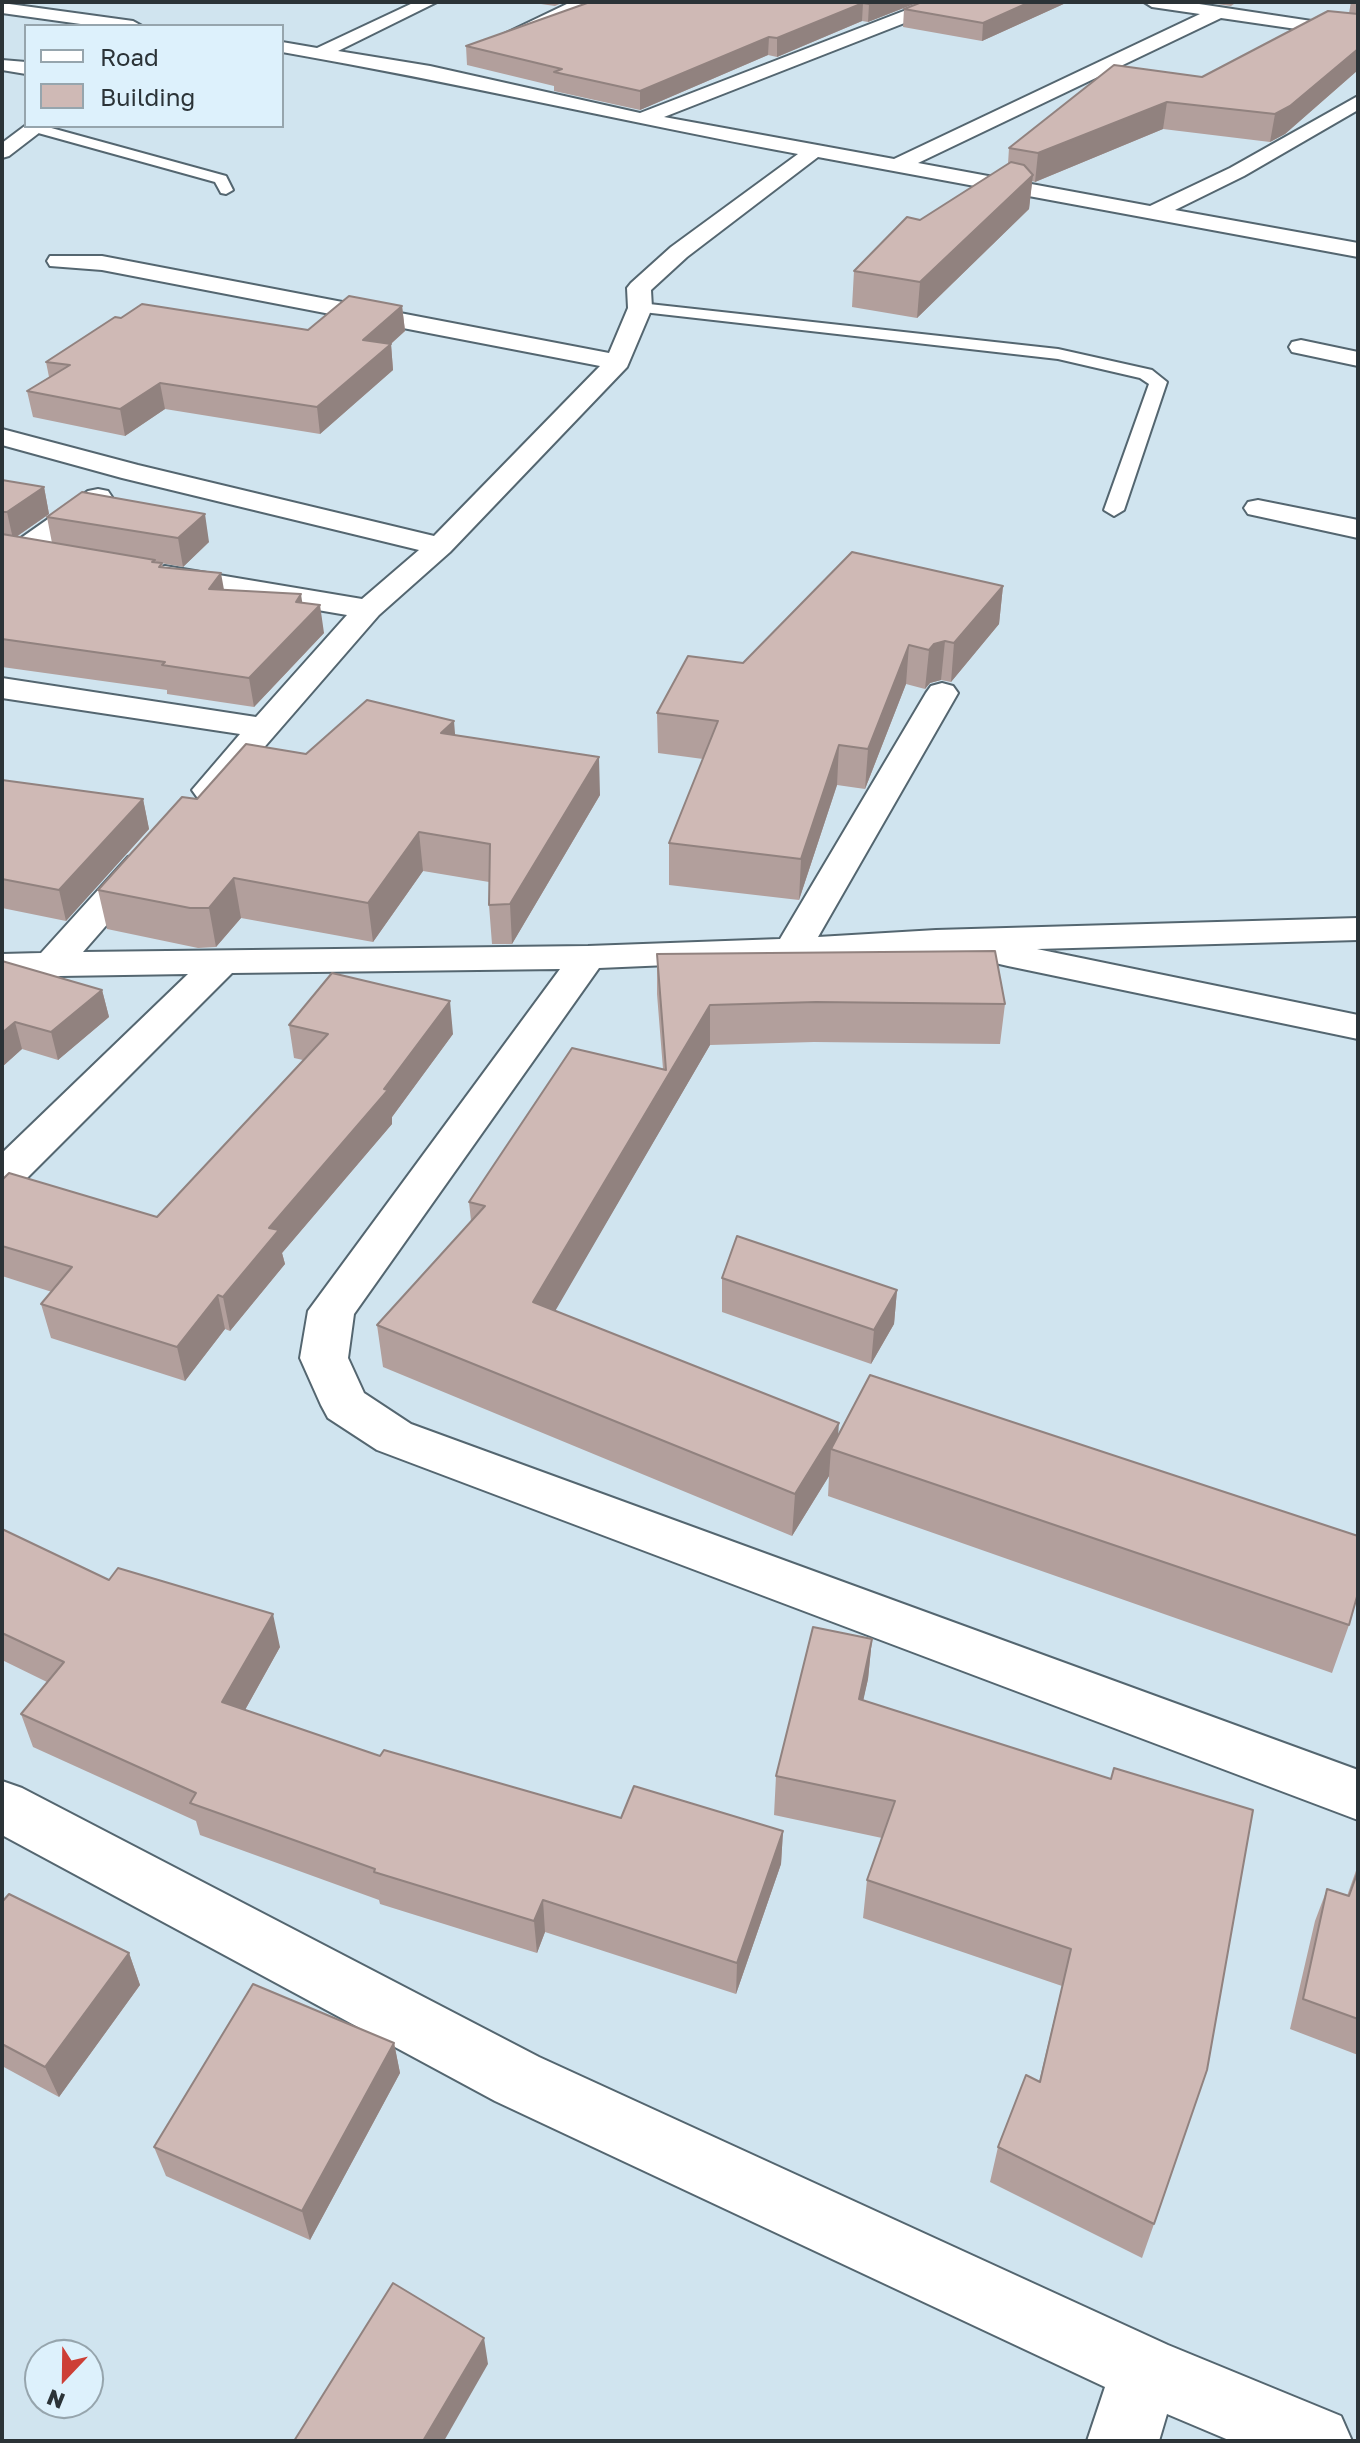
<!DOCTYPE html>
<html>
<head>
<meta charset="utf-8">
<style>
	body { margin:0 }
	#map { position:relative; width:1360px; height:2443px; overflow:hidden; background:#d0e4ef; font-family:"Golos Text",sans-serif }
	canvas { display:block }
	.frame { position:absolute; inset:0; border:4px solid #2b3337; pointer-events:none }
	.legend { position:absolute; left:24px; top:24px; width:260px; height:104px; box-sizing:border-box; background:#ddf1fc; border:2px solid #96a5ad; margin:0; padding:10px 14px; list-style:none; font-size:24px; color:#2b3337 }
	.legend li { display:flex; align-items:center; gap:16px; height:40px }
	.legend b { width:40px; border:2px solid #96a5ad }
	.north { position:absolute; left:24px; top:2339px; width:80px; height:80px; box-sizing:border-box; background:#ddf1fc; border:2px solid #96a5ad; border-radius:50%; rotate:202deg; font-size:22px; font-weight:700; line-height:32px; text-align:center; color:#2b3337 }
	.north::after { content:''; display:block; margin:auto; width:28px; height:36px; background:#cd3f36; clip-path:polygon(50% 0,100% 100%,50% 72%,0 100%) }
</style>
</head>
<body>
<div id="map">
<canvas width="1360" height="2443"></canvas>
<div class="frame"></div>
<ul class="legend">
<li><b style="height:10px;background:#fff"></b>Road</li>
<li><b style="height:22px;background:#cfb9b5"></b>Building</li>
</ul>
<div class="north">N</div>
</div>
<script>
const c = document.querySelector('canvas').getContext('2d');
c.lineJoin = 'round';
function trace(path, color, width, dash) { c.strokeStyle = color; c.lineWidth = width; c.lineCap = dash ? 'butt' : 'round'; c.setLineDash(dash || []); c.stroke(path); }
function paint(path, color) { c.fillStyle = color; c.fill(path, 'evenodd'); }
const lane = new Path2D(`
	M31,126h13l182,50 7,14 -7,4 -5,-1 -6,-11 -184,-51z
	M640,303l418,46 94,21 15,12 -43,128 -10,6 -10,-6 45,-126 -9,-6 -82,-19 -424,-48v-6z`);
const street = new Path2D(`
	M415,2h22l-99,49 92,15 210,47 287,-111h23l-2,4 -284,111 230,42 306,-145 -48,-7 -8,-5h42l172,26v10l-137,-20 -303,145 232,43 80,-38 128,-72v14l-114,66 -69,34 183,33v14l-540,-100 -131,100 -36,33 1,18 -25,59 -177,185 -71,63 -158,182 -12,3 -12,-3 -5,-7 48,-56 -238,-36v-20l254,39 91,-102 -182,-31 -10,-3 -5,-6 5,-6 10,-3 197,33 57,-49 -297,-72 -120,-33v-16l136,36 296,71 166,-170 -498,-96 -52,-4 -3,-5 3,-5h52l507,97 19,-45 -1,-20 4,-5 40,-36 127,-93c-173,-32 -343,-72 -516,-102v-10l35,6z
	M571,2h22l-78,38 -6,1 -9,-5z
	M2,3l131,18 9,5h-47l-93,-13z
	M2,60l24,2v12l-24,-4z
	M26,125l22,1 -39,30 -7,2v-15z
	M1301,340l57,12v14l-66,-14 -3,-5 3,-5z
	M98,489l10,2 4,6 -4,6 -77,54 -10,3 -10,-3 -5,-6 5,-6 77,-54z
	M1258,500l100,20v18l-110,-24 -4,-6 4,-6z
	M942,683l11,3 5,7 -140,244 118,-7 422,-12v22l-321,9 321,66v24l-350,-73 -13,-3 -6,-8 3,-4 -393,17 -245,346 -6,44 16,35 47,31 947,346v50l-981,-370 -49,-32 -7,-13 -21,-47 8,-47 252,-342 -328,4 -215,215 -15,4v-39l186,-179 -128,2 -11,3 -47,-3v-22l39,-1 87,-96 13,-3 13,3 5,8 -76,87 505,-6 192,-7 146,-246 5,-7z
	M2,1781l20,7 517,269 629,288 173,71 11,25h-121l-64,-27 -8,27h-72l18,-54 -610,-286 -493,-266z`);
const wall = new Path2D(`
	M527,2h37l-9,4z
	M584,2h335l-51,20 -6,-1 -85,36 -9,-2 -128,55 -86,-19v-5l-87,-21 -1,-19 118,-42z
	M922,2h146l-86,39 -79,-14 1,-18z
	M1202,2h35l-6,4z
	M1351,2h7v68l-73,64 -15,8 -107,-13 -128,53 -3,-1 -3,28 -112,109 -65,-11 2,-36 66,-51 88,-56 1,-16 193,-71 147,-64z
	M402,306l3,25 -14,13 2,26 -73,64 -155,-25 -40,27 -92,-19 -6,-26 22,-14 -3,-15 75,-44 187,12z
	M2,480l42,7 5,27 -33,23 36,6 -5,-26 162,25 -26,25 -28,-5 7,1 1,4 61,22 78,14 22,30 -70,74 -87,-13v-4l-165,-23z
	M1003,586l-4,38 -48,58 -10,-2 -11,3 -5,6 -19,-5 -41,105 -28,-4 -38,115 -130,-15v-42l34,-84 -45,-6 -1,-40 86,-50z
	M455,735l145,60 -88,149h-20l-3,-39v-23l-66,-11 -50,71 -132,-24 -25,29 -18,1 -91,-19 -9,-39 99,-91 109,-45z
	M2,780l141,19 6,30 -83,92 -64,-13z
	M657,954l348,50 -5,40 -186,-2 -104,3 -155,265 283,125 511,190 -17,48 -504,-177 1,-20 -37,60 -409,-169 -6,-42 94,-104 -2,-19 194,-133 -6,-75z
	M2,961l100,29 7,27 -51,43 -36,-11 -20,18z
	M289,1025l164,9 -61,83v7l-110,129 3,11 -55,67 -5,-2 -40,52 -134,-43 -10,-34 11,-12 -50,-16v-96l155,37 146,-157 -9,-2z
	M722,1278l175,12 -3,34 -23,40 -149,-52z
	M2,1529l107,51 171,67 -35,63 135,46 241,62 162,13 -2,33 -45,130 -191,-62 -8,21 -157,-49 -1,-4 -179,-65 -4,-14 -163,-74 -12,-33 26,-32 -45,-22z
	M872,1639l-4,40 -5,21 248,79 43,445 -12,34 -152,-76 8,-35 41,-65 23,-96 -199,-68 4,-38 15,-42 -108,-23 2,-39z
	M1358,1865v190l-68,-26 25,-108 12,-32 20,7z
	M2,1902l127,51 11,32 -81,112 -57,-31z
	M394,2043l6,30 -90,167 -144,-64 -12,-29z`);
const shadedWall = new Path2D(`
	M874,2h45l-51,20 1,-18z
	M1030,2h38l-86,39 1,-18z
	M863,3l-1,18 -85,36v-19z
	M769,37l-1,18 -128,55v-19z
	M1358,49v21l-73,64 -15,8 5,-28z
	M1167,102l-4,27 -128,53 3,-29z
	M1033,175l-4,34 -112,109 3,-36z
	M402,306l3,25 -19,17 5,-4 2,26 -73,64 -3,-27 46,-67z
	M160,383l5,26 -40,27 -5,-27z
	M44,487l5,27 -36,25 -6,-27z
	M205,514l4,28 -26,25 -5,-29z
	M221,573l5,28 -17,-12z
	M1003,586l-4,38 -48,58 3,-39z
	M301,594l4,27 15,-16 4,28 -70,74 -5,-29z
	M945,641l-4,39 -11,3 -5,6 4,-39 5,-6z
	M909,645l-3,39 -41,105 3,-40z
	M454,721l3,37 -16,-25z
	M839,745l-2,40 -38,115 2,-41z
	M599,757l1,38 -88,149 -2,-40z
	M143,799l6,30 -83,92 -7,-31z
	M419,832l4,39 -50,71 -5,-39z
	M234,878l7,40 -25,29 -7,-39z
	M102,990l7,27 -51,43 -7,-28z
	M450,1001l3,33 -61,83v7l-110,129 3,11 -55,67 -7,-34 46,-69 115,-139z
	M710,1005v40l-174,299 -3,-42z
	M15,1022l7,27 -20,18v-34z
	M897,1290l-3,34 -23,40 3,-34z
	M218,1295l7,34 -40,52 -8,-34z
	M839,1423l-2,28 -6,-2 -2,27 -37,60 3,-42z
	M273,1614l7,33 -49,88 -9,-33z
	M872,1639l-4,40 -13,59 4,-39z
	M783,1831l-2,33 -45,130 1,-31z
	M543,1900l2,32 -8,21 -3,-32z
	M129,1953l11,32 -81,112 -14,-30z
	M394,2043l6,30 -90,167 -8,-29z
	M484,2338l4,26 -44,77h-21z`);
const building = new Path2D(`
	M590,2h284l-5,2 -6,-1 -86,35 -8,-1 -129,54 -86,-19 8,-3 -96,-23z
	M922,2h108l-47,21 -79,-14z
	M1328,11l30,3v35l-68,57 -15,8 -108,-12 -129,51 -29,-5 105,-83 88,12z
	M1011,162l13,3 9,10 -113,107 -66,-11 53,-54 13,3z
	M349,296l53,10 -39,34 28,4 -74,63 -157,-24 -40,26 -93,-18 43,-26 -24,-3 69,-45 6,1 21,-14 166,26z
	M2,480l42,7 -37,25h-5z
	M82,492l123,22 -27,24 -131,-21z
	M2,534l153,26 -3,2 10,1 -3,4 62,6 -12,16 92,5 -5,8 24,3 -71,73 -87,-13 3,-3 -163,-23z
	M852,552l151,34 -49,57 -9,-2 -11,3 -5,6 -20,-5 -41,104 -29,-4 -38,114 -132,-16 49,-122 -61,-8 31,-57 55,7z
	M367,700l87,21 -13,12 158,24 -89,147 -21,1 1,-61 -71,-12 -51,71 -134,-25 -25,30h-19l-92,-18 84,-93 15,2 49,-55 60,10z
	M2,780l141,19 -84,91 -57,-11z
	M995,951l10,53 -189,-2 -106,3 -177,297 306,121 -44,71 -418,-169 108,-119 -16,-4 103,-154 94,22 -9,-116z
	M2,961l100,29 -51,42 -36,-10 -13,11z
	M332,973l118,28 -66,88 4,1 -119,138 10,2 -56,67 -5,-2 -41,52 -136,-43 31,-37 -70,-21v-66l7,-7 148,44 171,-183 -39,-9z
	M737,1236l160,54 -23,40 -152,-52z
	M870,1375l488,161v57l-9,32 -518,-176z
	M2,1529l107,51 9,-12 155,46 -51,88 158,54 4,-6 237,68 13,-32 149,45 -46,132 -194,-63 -9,21 -160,-49 1,-3 -185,-66 6,-10 -175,-79 43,-52 -62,-29z
	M813,1627l59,12 -13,60 252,80 3,-11 139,42 -46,260 -53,154 -156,-77 28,-72 14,7 31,-133 -204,-69 28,-79 -119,-25z
	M1358,1871v148l-55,-20 24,-110 22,7z
	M9,1894l120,59 -84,114 -43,-23v-142z
	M253,1984l141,59 -92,168 -148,-64z
	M393,2283l91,55 -61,103h-129z`);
trace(lane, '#546670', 4);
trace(street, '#546670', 4);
paint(lane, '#fff');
paint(street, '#fff');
paint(wall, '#b29f9c');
paint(shadedWall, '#91827f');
paint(building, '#cfb9b5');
trace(building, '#91827f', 2);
</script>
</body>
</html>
